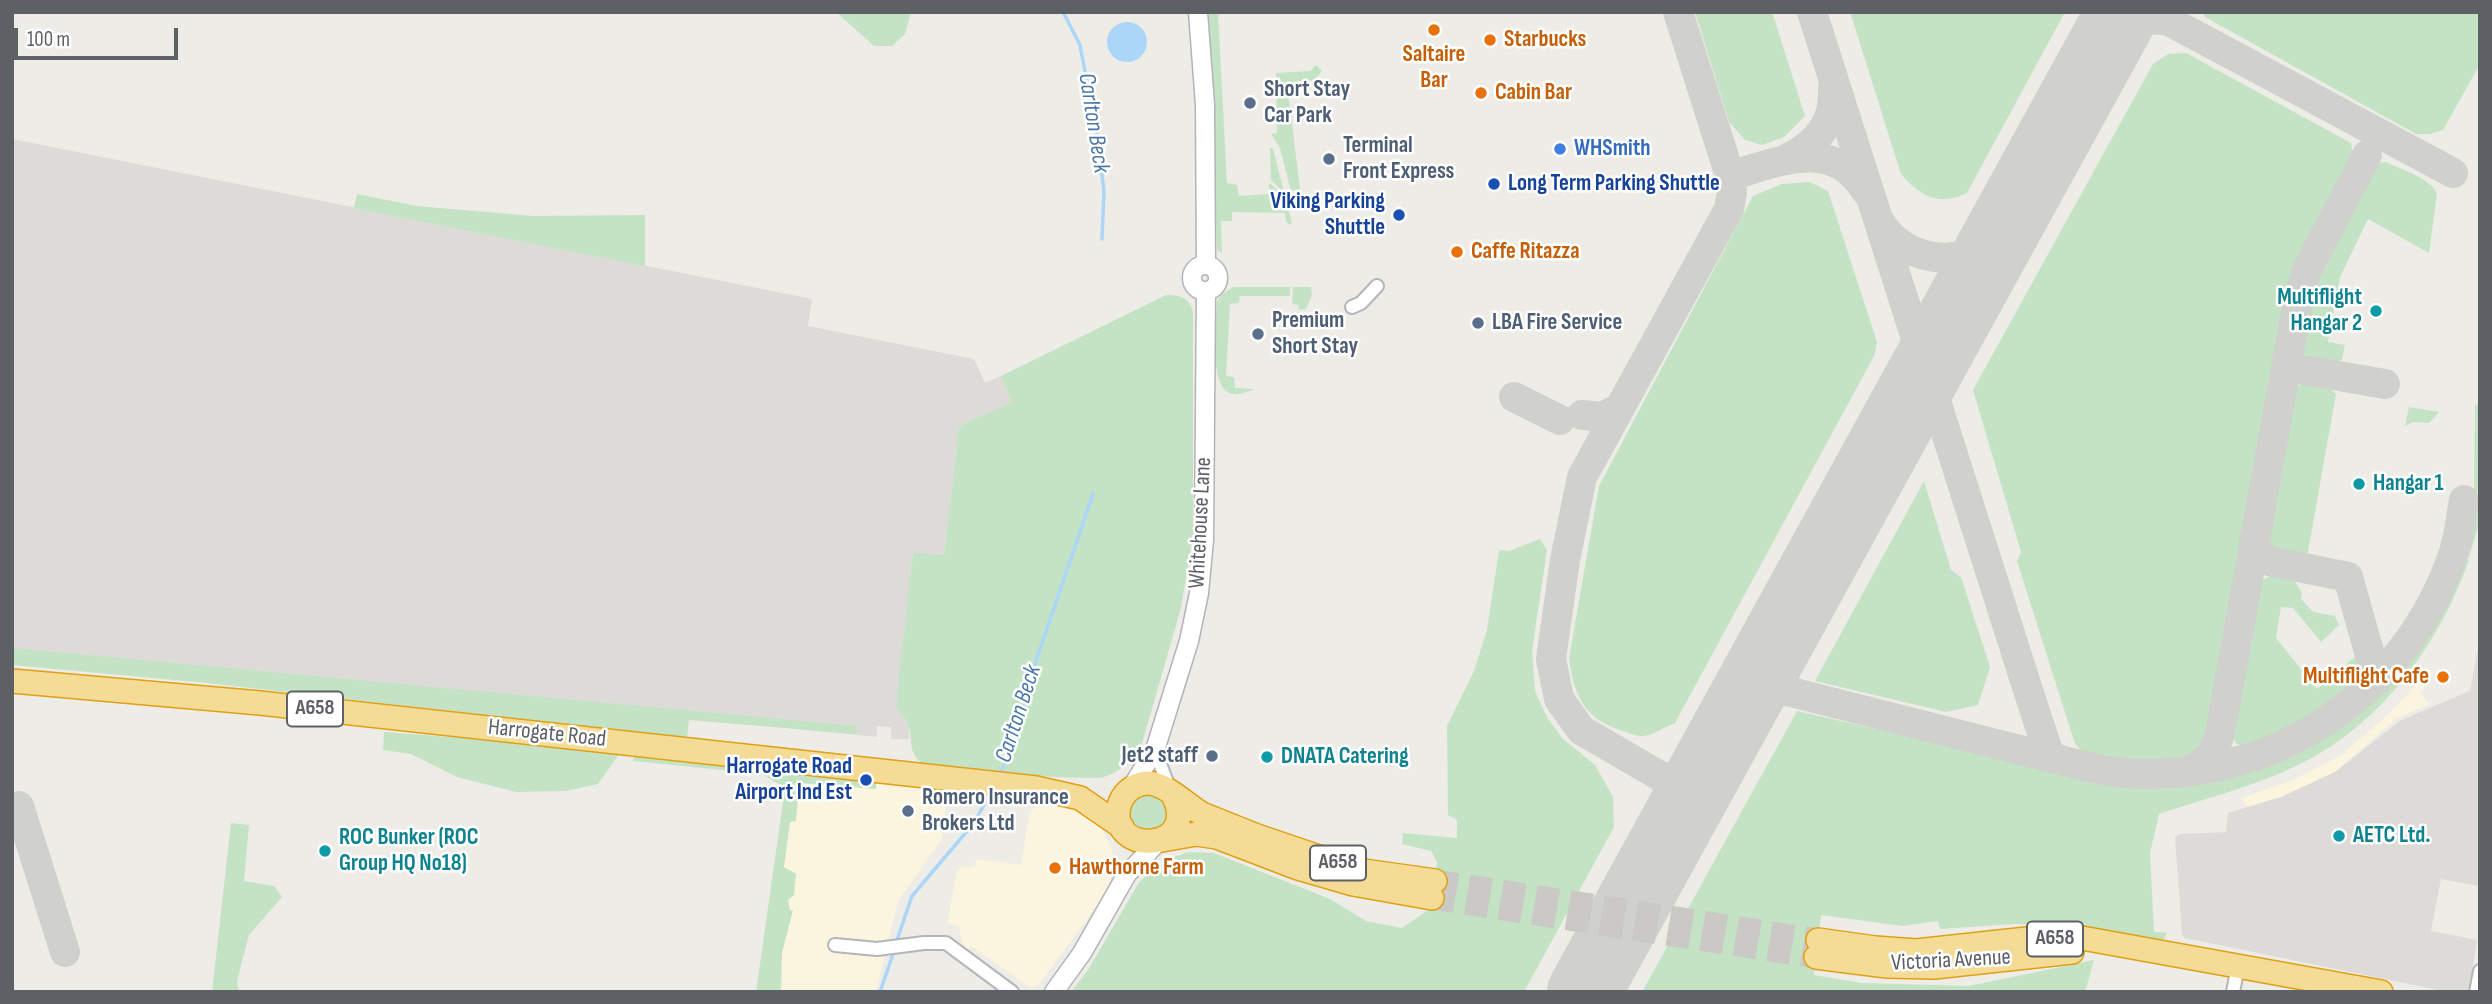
<!DOCTYPE html>
<html>
<head>
<meta charset="utf-8">
<style>
	body { margin:0 }
	#map { position:relative; width:2492px; height:1004px; overflow:hidden; background:#eeece6; font-family:"Sofia Sans Condensed",sans-serif }
	canvas { display:block }
	.frame { position:absolute; inset:0; border:14px solid #5d6064; pointer-events:none }
	.scale { position:absolute; left:14px; top:28px; width:164px; height:32px; box-sizing:border-box; border:4px solid #5d6064; border-top:0; padding-left:9px; font-size:21px; line-height:24px; white-space:nowrap; color:#5d6064; -webkit-text-stroke:5px #fff; paint-order:stroke }
</style>
</head>
<body>
<div id="map">
<canvas width="2492" height="1004"></canvas>
<div class="frame"></div>
<div class="scale">100 m</div>
</div>
<script>
const c = document.querySelector('canvas').getContext('2d');
c.lineJoin = 'round';
function paint(path, color) { c.fillStyle = color; c.fill(path, 'evenodd'); }
function trace(path, color, width, dash) { c.strokeStyle = color; c.lineWidth = width; c.lineCap = dash ? 'butt' : 'round'; c.setLineDash(dash || []); c.stroke(path); }
function label(font, color, halo, rows, align = 'center') {
  c.font = font + ' "Sofia Sans Condensed",sans-serif'; c.lineWidth = 5; c.setLineDash([]); c.textBaseline = 'middle'; c.strokeStyle = halo; c.fillStyle = color; for (const [text, x, y, turn = 0] of rows) {
    c.save(); c.translate(x, y); c.rotate((+turn || 0) * Math.PI / 180); c.textAlign = isNaN(turn) ? turn : align; if (halo) c.strokeText(text, 0, 0); c.fillText(text, 0, 0); c.restore();
  }
}
const commercial = new Path2D(`
	M2427,667l6,8 -13,18 9,11 -32,14 -62,54 -54,25 -34,10 -5,-9 53,-19 45,-23 43,-37 25,-25z
	M788,771l160,19 -6,49 -44,62 -22,91h-105z
	M1045,802l29,6 24,15 14,25 2,24 -10,24 -65,88 -8,4 -60,-42 -3,3 -6,-6 -3,-17 -12,-2 10,-53 5,-4 13,-1 1,-7 45,6 9,-54z`);
const industrial = new Path2D(`
	M12,139l800,160 -4,27 166,33 11,24 16,-7 11,26 -53,24 -15,129 -31,-3 -16,154 12,21v12h-18v-12l-14,-1v11l-865,-86z
	M2480,637v240l-2,9 -37,-7 -10,52 46,9 -8,52h-21l-263,-54 -3,-4 -7,-97 4,-3 47,-2 2,-19 53,-16 54,-25 66,-52 69,-29z`);
const green = new Path2D(`
	M836,12h75l-6,22 -13,12h-18z
	M1208,12h10l9,171 10,2 2,11 30,-2v-10h2l11,12h3l7,27 -2,2 -4,-3 -1,-9 -53,-1v9h-11l1,32 -5,-3v-5z
	M1695,12h77l33,104 -21,21 -22,8 -17,-5 -16,-18z
	M1850,12h215l-98,181c-29,14 -47,3 -66,-19z
	M2202,12h278v52l-37,66 -13,4h-14l-211,-117z
	M2186,53l165,90 2,14 -61,116 -86,471 -11,12 -18,4h-36l-54,-4 -12,-12 -58,-183 4,-9 -48,-162 180,-326 15,-10z
	M1316,65l6,6 -8,9 -27,3 13,106 -9,2 -11,-43 -9,-14 6,-1 -1,-60 34,-2z
	M1270,148l3,1 11,43 -13,-12z
	M2386,162c16,8 45,16 51,32l-8,59 -61,-34 -28,58 -12,65 17,3 -3,15 -16,5 -17,-4 -7,-10 8,-62 62,-122 4,-4z
	M1810,182l18,9 49,151 -3,14 -199,367c-10,4 -20,11 -31,13 -6,1 -14,-3 -21,-5 -39,-12 -49,-35 -54,-73l30,-172 154,-290 29,-12z
	M357,194l60,12 116,10 112,-1v51l-291,-58z
	M1233,287h57v9h-50l-1,7 -9,1 -4,72 8,1 1,11 20,1c-6,2 -15,6 -21,5 -27,-2 -17,-72 -17,-92l4,-7z
	M1293,287h18l1,8 -6,14 -8,1 1,-5 -7,-1z
	M1166,295c14,0 24,3 27,17v224l-12,72 -40,139c-9,14 -20,24 -37,30 -15,4 -171,-6 -182,-14 -16,-12 -8,-25 -14,-38 -3,-7 -8,-13 -12,-19l17,-154 31,3 15,-129 53,-24 -11,-26z
	M2318,380l7,4 11,10 -29,163c-27,4 -41,-4 -38,-33l23,-127c5,-13 12,-16 26,-17z
	M2480,402v91l-6,-1 1,-86z
	M2409,407l30,5 -10,11 -16,-1 -8,4z
	M1924,481l27,89 10,7 29,90 -12,38 -32,7 -131,-31z
	M2474,494l6,1v26l-11,36 -8,-3 8,-29z
	M1540,539l7,11 -15,101 3,40 12,26 15,21 33,27 18,32 1,30 -90,165h-453l17,-22 50,-86 11,-12 19,-13 21,-7 25,1 116,46 36,22 36,7 29,-20 6,-46 -6,-11 -29,-7 1,-11 54,5v-18l-9,-5 -1,-89 27,-55 13,-41 12,-80 10,1z
	M2460,557l9,3c-32,90 -94,173 -184,211 -40,18 -85,29 -126,43l-9,39 4,79 13,1 -4,8 -89,-14 -59,-3 -75,5 -2,-8 -36,5 -81,-11 -7,60 47,8 108,3 125,-26 -9,32h-443l155,-281 309,70 58,7 37,-4 43,-10 36,-13 37,-20 33,-23 32,-28 1,-3 5,-2 12,-13 37,-57 6,-3c9,-17 11,-36 17,-55z
	M2275,573l18,5 9,15 -1,6 12,13 22,4 4,9 -18,17 -28,-34 -12,-1 -5,31 41,51 39,-33 3,9 -2,16c-39,31 -68,48 -114,67l-7,-5 -5,-7 27,-153z
	M12,648l845,78 -1,8 -167,-14 -2,18 -480,-55 -195,-18z
	M384,732l238,18 -24,34 -32,7 -50,1 -59,-15 -46,-23 -28,-4z
	M634,753l242,28v8l-77,-6 -3,38 -6,1 -6,45 12,7 -2,21 -6,5 2,10h3l-11,43 -1,39h-25l29,-204 -23,-14 -129,-13z
	M1142,792l21,6 6,13 -5,17 -28,5 -11,-27z
	M231,823l18,2 -5,56 30,5 8,11 -33,38 -12,46 2,11h-27z`);
const water = new Path2D(`
	M1107 42a20 20 0 1 1 40 0a20 20 0 1 1-40 0Z`);
const stream = new Path2D(`
	M1063,12l17,33 17,90 7,56 -2,48
	M999,775l12,-23 24,-88 58,-170
	M896,943l16,-47 62,-73 17,-31
	M880,992l14,-41`);
const taxiway = new Path2D(`
	M1812,12l216,678 20,61 6,7
	M2169,21l284,152
	M2105,45c19,-23 34,-29 64,-24l-11,-9
	M1788,158c29,-14 47,-36 45,-70
	M1730,176c48,-14 102,-40 136,15
	M1880,222c19,32 64,46 97,27 11,-7 20,-16 29,-25
	M2287,367l98,17
	M1936,392c-1,-26 7,-48 17,-72
	M1514,397l46,23
	M1582,415l20,2 18,-9
	M1898,420c10,-23 15,-44 16,-69
	M1883,447c12,-15 20,-25 41,-24
	M2254,539l6,15 9,7 79,16 29,103
	M1791,692c75,19 150,38 225,57 41,9 83,24 124,25 145,3 268,-86 314,-222 5,-16 7,-35 10,-52
	M1732,720c20,-24 26,-33 59,-28 -25,-25 -16,-39 -6,-68
	M2188,770c19,-6 27,-18 32,-37l79,-437 8,-26 60,-115
	M1660,776l-79,-46 -22,-31 -8,-40 14,-99 17,-83 147,-268 3,-16 -2,-17 -52,-164
	M19,806l46,146
	M1673,830c8,-22 5,-38 -13,-54 21,5 35,3 49,-13`);
const runway = new Path2D(`
	M1584,992l539,-980`);
const highwayTunnel = new Path2D(`
	M1435,881l383,59
	M1432,898l384,59`);
const street = new Path2D(`
	M1352,307l9,-4 16,-17
	M1155,750l14,38
	M835,945l42,4 47,-6h22l66,49
	M2233,992l5,-26
	M2476,992l4,-21`);
const secondary = new Path2D(`
	M1198,12l7,93 1,160
	M1192 278a13 13 0 1 1 26 0a13 13 0 1 1-26 0Z
	M1131,788l24,-38 34,-109 10,-48 5,-53 2,-249
	M1054,992l28,-39 45,-79 32,-33`);
const highway = new Path2D(`
	M12,681l248,22 776,85 44,10 42,29
	M1173,795c29,57 -66,62 -54,11 3,-11 11,-19 22,-22 20,-6 44,20 61,30l55,22 100,34 78,11
	M1162,840l34,-6 21,3 81,31 55,16 79,14
	M1818,940l57,8 41,3 111,-12 55,-1 299,54
	M1816,957l71,9 47,1 138,-15`);
const markers = [
	[1434,30,7,"#e8710a"],
	[1490,40,7,"#e8710a"],
	[1481,93,7,"#e8710a"],
	[1250,103,7,"#5c6f8a"],
	[1560,149,7,"#3f7fe0"],
	[1329,159,7,"#5c6f8a"],
	[1494,184,7,"#1a4fb4"],
	[1399,215,7,"#1a4fb4"],
	[1457,252,7,"#e8710a"],
	[2376,311,7,"#0f9aa8"],
	[1478,323,7,"#5c6f8a"],
	[1258,334,7,"#5c6f8a"],
	[2359,484,7,"#0f9aa8"],
	[2443,677,7,"#e8710a"],
	[1212,756,7,"#5c6f8a"],
	[1267,757,7,"#0f9aa8"],
	[866,780,7,"#1a4fb4"],
	[908,811,7,"#5c6f8a"],
	[2339,836,7,"#0f9aa8"],
	[325,851,7,"#0f9aa8"],
	[1055,868,7,"#e8710a"]
];
const shields = [
	[315,709,56],
	[1338,863,56],
	[2055,939,56]
];
const shieldNames = [
	["A658",315,709],
	["A658",1338,863],
	["A658",2055,939]
];
const foodNames = [
	["Starbucks",1504,40],
	["Saltaire",1434,55,"center"],
	["Bar",1434,81,"center"],
	["Cabin Bar",1495,93],
	["Caffe Ritazza",1471,252],
	["Multiflight Cafe",2429,677,"right"],
	["Hawthorne Farm",1069,868]
];
const serviceNames = [
	["Short Stay",1264,90],
	["Car Park",1264,116],
	["Terminal",1343,146],
	["Front Express",1343,172],
	["Premium",1272,321],
	["Short Stay",1272,347],
	["LBA Fire Service",1492,323],
	["Jet2 staff",1198,756,"right"],
	["Romero Insurance",922,798],
	["Brokers Ltd",922,824]
];
const shopNames = [
	["WHSmith",1574,149]
];
const transitNames = [
	["Long Term Parking Shuttle",1508,184,"left"],
	["Viking Parking",1385,202],
	["Shuttle",1385,228],
	["Harrogate Road",852,767],
	["Airport Ind Est",852,793]
];
const cultureNames = [
	["Multiflight",2362,298,"right"],
	["Hangar 2",2362,324,"right"],
	["Hangar 1",2373,484],
	["DNATA Catering",1281,757],
	["AETC Ltd.",2353,836],
	["ROC Bunker (ROC",339,838],
	["Group HQ No18)",339,864]
];
const streetNames = [
	["Whitehouse Lane",1201,523,-87],
	["Harrogate Road",547,734,6],
	["Victoria Avenue",1951,961,-3]
];
const waterNames = [
	["Carlton Beck",1093,123,81],
	["Carlton Beck",1019,714,-72]
];
paint(commercial, '#fbf4de');
paint(industrial, '#dddbd8');
paint(green, '#c4e3c4');
paint(water, '#acd6f7');
trace(stream, '#acd6f7', 3.5);
trace(taxiway, '#d0d0cd', 30);
trace(runway, '#d0d0cd', 74);
trace(highwayTunnel, '#cac9c6', 23, [23, 11]);
trace(street, '#b3b5b9', 16);
trace(secondary, '#b2b4b9', 21);
trace(highway, '#dfa015', 26);
trace(street, '#fff', 12);
trace(secondary, '#fff', 18);
trace(highway, '#f4dc97', 23);
for (const [x, y, r, color] of markers) { const dot = new Path2D(); dot.arc(x, y, r, 0, 2 * Math.PI); c.fillStyle = color; c.fill(dot); trace(dot, '#fff', 2.5); }
for (const [x, y, w] of shields) { const box = new Path2D(); box.roundRect(x - w / 2, y - 17.5, w, 35, 5); c.fillStyle = '#fff'; c.fill(box); trace(box, '#5d6064', 2); }
label('bold 21px', '#5d6064', null, shieldNames);
label('bold 23px', '#c56008', '#fff', foodNames, 'left');
label('bold 23px', '#4e5e75', '#fff', serviceNames, 'left');
label('bold 23px', '#366cbe', '#fff', shopNames, 'left');
label('bold 23px', '#164399', '#fff', transitNames, 'right');
label('bold 23px', '#0d838f', '#fff', cultureNames, 'left');
label('23px', '#5d6064', '#fff', streetNames);
label('italic 24px', '#4b78a8', '#fff', waterNames);
</script>
</body>
</html>
